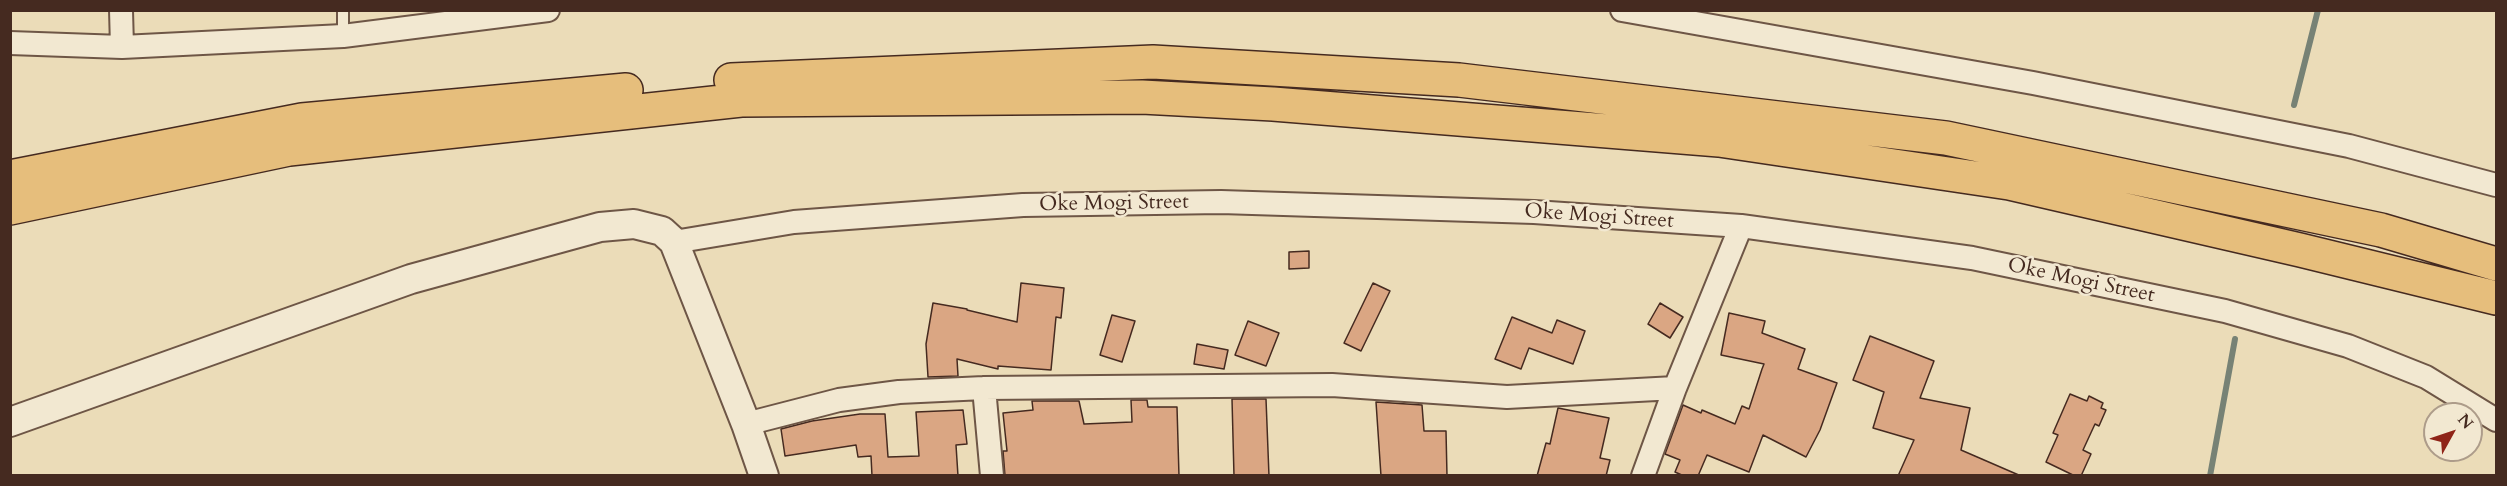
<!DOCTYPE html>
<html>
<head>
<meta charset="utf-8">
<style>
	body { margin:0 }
	#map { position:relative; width:2507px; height:486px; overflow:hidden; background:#ebdcb8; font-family:Cardo,serif }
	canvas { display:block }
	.frame { position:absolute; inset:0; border:12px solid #452a20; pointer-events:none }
	.north { position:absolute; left:2423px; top:402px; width:60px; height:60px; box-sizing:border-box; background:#f2e8d1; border:2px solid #ad9c8a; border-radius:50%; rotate:50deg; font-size:16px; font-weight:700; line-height:24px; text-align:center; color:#452a20 }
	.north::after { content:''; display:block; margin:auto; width:21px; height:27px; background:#8f2418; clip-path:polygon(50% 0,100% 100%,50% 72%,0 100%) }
</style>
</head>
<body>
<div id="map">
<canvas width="2507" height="486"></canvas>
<div class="frame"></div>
<div class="north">N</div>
</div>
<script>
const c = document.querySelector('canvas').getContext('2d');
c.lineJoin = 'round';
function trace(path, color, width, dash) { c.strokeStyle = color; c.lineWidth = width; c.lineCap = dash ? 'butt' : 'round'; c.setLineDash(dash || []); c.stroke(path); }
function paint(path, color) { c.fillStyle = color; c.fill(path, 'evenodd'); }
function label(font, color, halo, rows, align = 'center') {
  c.font = font + ' Cardo,serif'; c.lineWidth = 5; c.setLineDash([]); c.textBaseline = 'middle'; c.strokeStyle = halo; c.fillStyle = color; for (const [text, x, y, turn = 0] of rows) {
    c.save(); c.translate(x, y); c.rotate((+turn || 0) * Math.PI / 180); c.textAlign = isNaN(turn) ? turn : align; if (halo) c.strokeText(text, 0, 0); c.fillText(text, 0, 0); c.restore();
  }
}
const stream = new Path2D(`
	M2294,105l24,-95
	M2210,476l25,-137`);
const building = new Path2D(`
	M1309,251v17l-20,1v-17z
	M1021,283l43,5 -3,30 -5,-1 -5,53 -53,-4v3l-41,-10 1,17 -30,1 -2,-33 7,-41 34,6v1l50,12z
	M1373,283l17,8 -29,60 -17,-8z
	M1660,303l23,14 -13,21 -22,-14z
	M1729,313l36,8 -3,12 43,16 -7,20 39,14 -17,47 -14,27 -43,-22 -14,37 -42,-17 -9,21h-14l-9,-4 5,-12 -15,-6 18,-49 18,8 1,-3 33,14 7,-18 7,3 13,-40 2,-5 -43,-9z
	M1112,315l23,6 -13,41 -22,-7z
	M1512,317l40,16 5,-13 28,11 -12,33 -44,-16 -8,21 -26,-10z
	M1248,321l31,12 -13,33 -31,-11z
	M1870,336l64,25 -14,37 50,10 -9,42 60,26h-123l16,-36 -41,-12 11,-36 -31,-12z
	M1197,344l31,6 -4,19 -30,-5z
	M2070,394l17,7 2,-5 14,7 -2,5 5,2 -7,16 -4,-2 -12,26 8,4 -10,22h-6l-29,-14 12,-27 -5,-2z
	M1232,399h34l3,77h-35z
	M1131,400h16l1,7h29l2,69h-174l-2,-25h4l-4,-38 30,-3 -1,-9h47l5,23 48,-2z
	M1376,402l46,3 2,26h22l1,45h-66z
	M1558,408l51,10 -9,40 10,2 -4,16h-69l9,-33 4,1z
	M963,410l4,34 -11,1 2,31h-86l-1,-20 -13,1 -2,-12 -71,11 -4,-27 31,-8 48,-7h25l3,43 31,-1 -3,-44z`);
const service = new Path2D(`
	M343,10v26`);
const minor = new Path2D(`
	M121,10l1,37
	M1622,10l411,73 316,63 147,39
	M10,43l112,4 221,-11 205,-26
	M674,242l120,-20 229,-17 198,-3 313,10 207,14 231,32 253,53 123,35 78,31 70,43
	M984,388l8,88
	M746,424l93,-24 60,-8 85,-4 348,-3 175,12 168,-9
	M1643,476l32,-88 66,-162`);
const tertiary = new Path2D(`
	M10,422l401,-143 189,-52 34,-3 28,7 12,11 72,182 18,52`);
const motorway = new Path2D(`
	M731,80l422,-18 306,18 487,58 435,92 115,34
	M10,177l292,-57 324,-30
	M10,208l279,-59 452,-49 401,-3 131,7 446,36 290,43 291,67 196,48`);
const streetNames = [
	["Oke Mogi Street",1114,204,-1],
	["Oke Mogi Street",1599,217,4],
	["Oke Mogi Street",2081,281,12]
];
trace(stream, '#778275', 6);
paint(building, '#daa683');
trace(building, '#452a20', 1.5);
trace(service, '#6e5646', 14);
trace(minor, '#6e5646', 26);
trace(tertiary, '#6e5646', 32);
trace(motorway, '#452a20', 36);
trace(service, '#f2e8d1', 10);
trace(minor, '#f2e8d1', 22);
trace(tertiary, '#f2e8d1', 28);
trace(motorway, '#e6be7c', 33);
label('21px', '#452a20', '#f2e8d1', streetNames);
</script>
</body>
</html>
